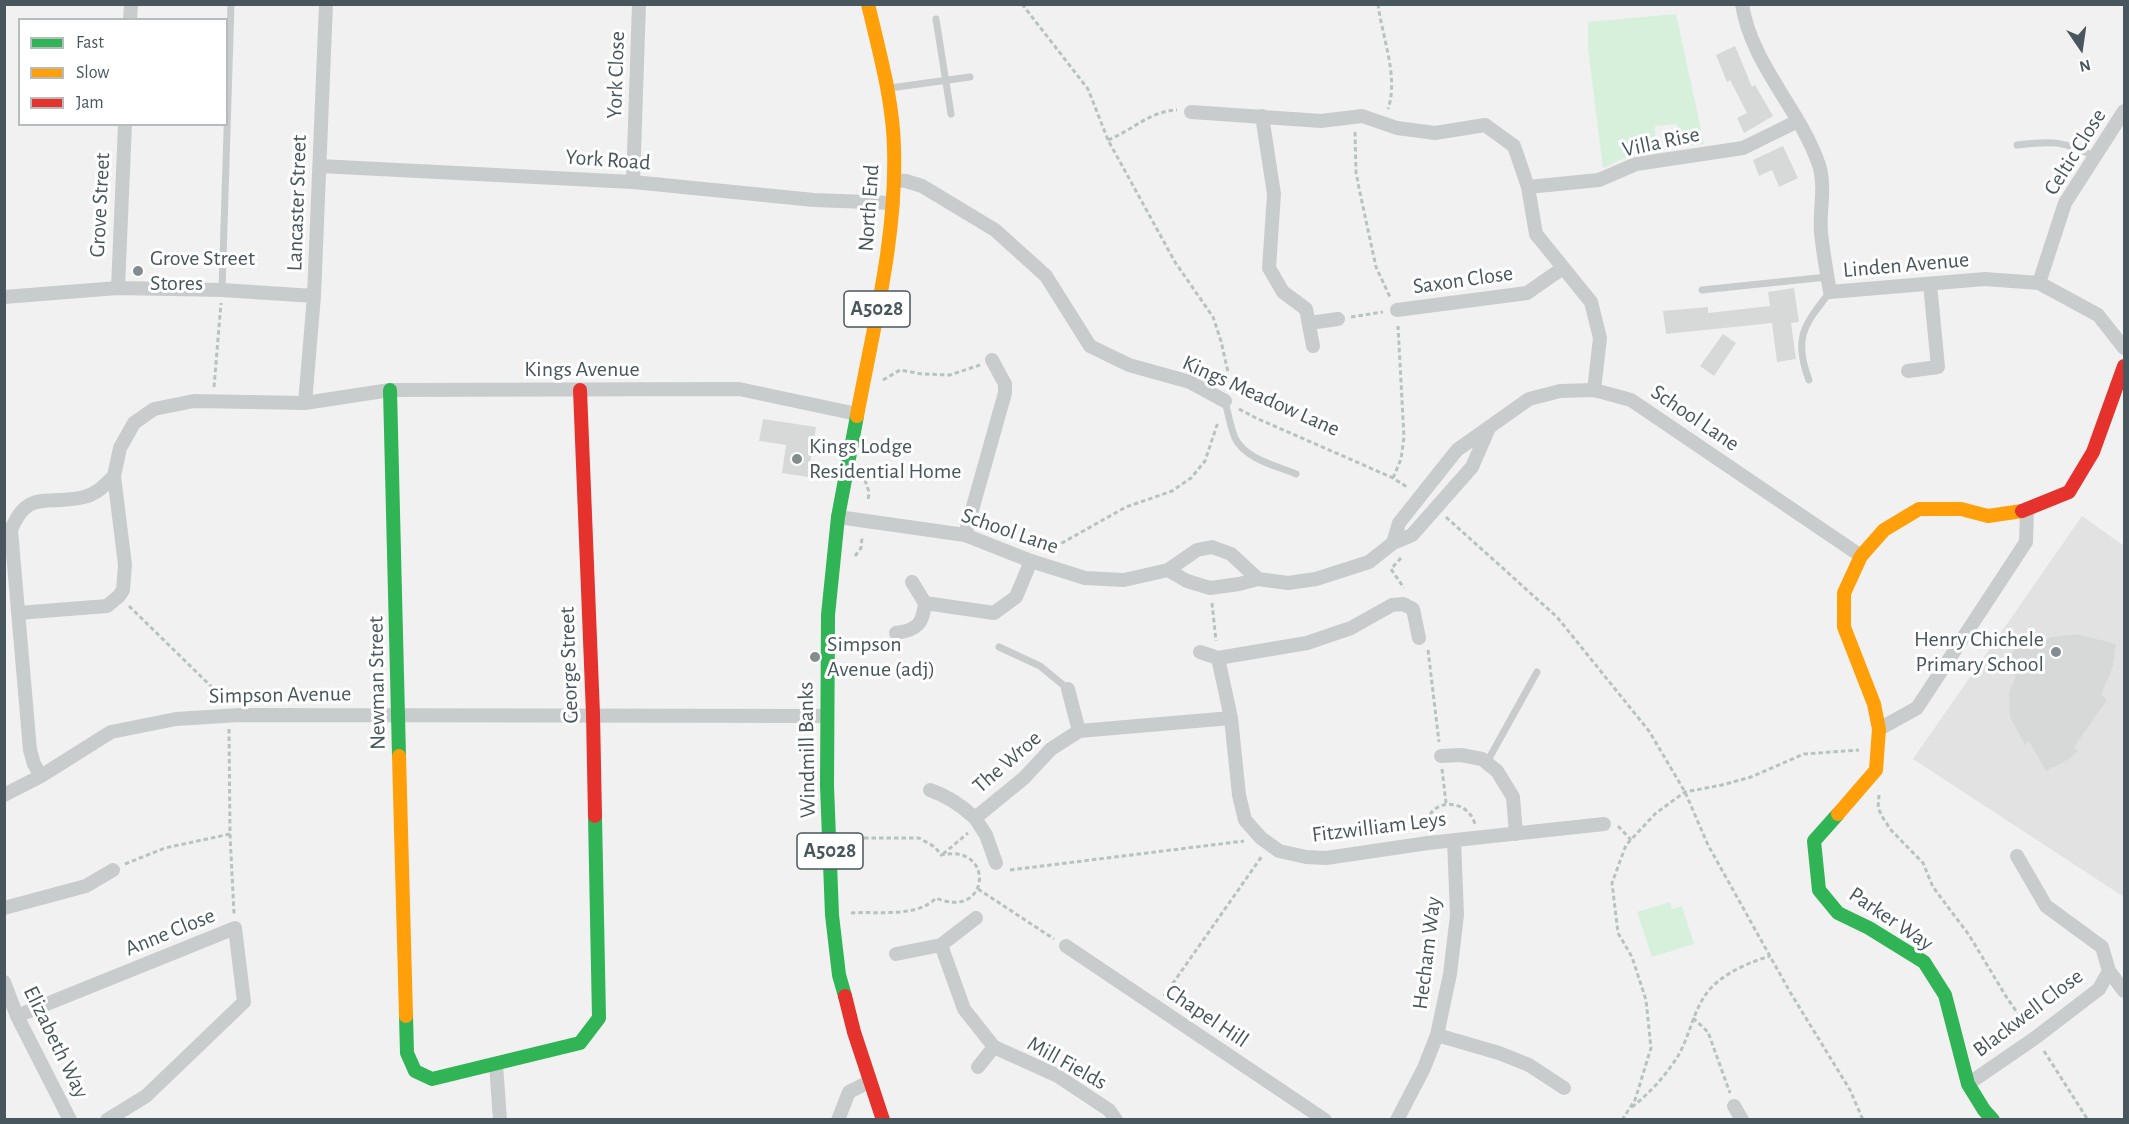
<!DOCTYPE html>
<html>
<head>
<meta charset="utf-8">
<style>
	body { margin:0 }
	#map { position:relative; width:2129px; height:1124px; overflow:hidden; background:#f1f1f1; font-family:"Alegreya Sans",sans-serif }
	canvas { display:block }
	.frame { position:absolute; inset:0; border:6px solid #48575d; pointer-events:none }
	.legend { position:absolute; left:18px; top:18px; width:210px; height:108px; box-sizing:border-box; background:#fff; border:2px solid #b6bcbe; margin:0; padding:8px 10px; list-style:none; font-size:18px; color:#48575d }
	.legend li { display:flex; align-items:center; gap:12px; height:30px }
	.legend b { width:30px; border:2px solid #b6bcbe }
	.north { position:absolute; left:2051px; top:18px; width:60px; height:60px; -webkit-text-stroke:4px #fff; paint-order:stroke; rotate:167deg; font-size:16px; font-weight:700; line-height:24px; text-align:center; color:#48575d }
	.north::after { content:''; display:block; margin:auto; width:21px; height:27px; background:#48575d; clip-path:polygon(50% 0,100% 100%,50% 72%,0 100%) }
</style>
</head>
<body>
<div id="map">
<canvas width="2129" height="1124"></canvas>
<div class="frame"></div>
<ul class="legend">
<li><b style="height:8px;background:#30b455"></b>Fast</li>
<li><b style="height:8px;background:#ff9f0a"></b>Slow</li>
<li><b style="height:8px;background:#e5322d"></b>Jam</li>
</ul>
<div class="north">N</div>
</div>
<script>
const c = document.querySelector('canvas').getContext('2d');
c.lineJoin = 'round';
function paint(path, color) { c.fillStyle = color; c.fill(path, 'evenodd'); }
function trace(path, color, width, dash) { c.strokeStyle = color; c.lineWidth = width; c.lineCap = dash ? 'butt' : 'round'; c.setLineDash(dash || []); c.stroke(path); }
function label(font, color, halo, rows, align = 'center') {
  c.font = font + ' "Alegreya Sans",sans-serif'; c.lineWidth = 6; c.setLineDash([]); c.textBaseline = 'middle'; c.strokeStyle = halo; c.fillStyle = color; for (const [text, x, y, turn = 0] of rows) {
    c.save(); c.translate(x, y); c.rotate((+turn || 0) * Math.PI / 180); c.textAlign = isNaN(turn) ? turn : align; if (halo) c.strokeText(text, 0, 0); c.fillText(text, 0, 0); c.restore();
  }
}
const education = new Path2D(`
	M2082,516l42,30v351l-211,-138z`);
const green = new Path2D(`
	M1676,14l28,130c-23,3 -23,2 -27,-20l-22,2 1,15 -3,8 -7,3 -15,3 -28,13 -15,-120v-26z
	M1670,902l2,7 10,-3 12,38 -42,13 -15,-45z`);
const building = new Path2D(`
	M1735,46l17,41 3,-2 18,31 -29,17 -7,-15 10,-5 -17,-33 -3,2 -11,-27z
	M1783,146l15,32 -19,9 -7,-17 -13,6 -6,-16z
	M1794,288l5,34 -8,1 5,36 -19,3 -5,-39 -106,11 -3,-23 45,-4v6l62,-7 -2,-14z
	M1723,334l13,9 -22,33 -14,-10z
	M763,419l53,8 -8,50 -26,-4 4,-28 -27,-4z
	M2077,634l39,10 -3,22 -12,29 6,5 -33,47 4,4 -9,8 -23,12 -17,-30 -4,4 -15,-28 -1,-25 7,-16 -13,-10 17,-24 11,9 19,-14z`);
const path = new Path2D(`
	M1022,4l66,85 20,51 67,122 38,55 8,24 7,31 -2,14
	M1378,4c4,33 21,73 10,105
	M1355,132l1,40 3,16 17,79 14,30
	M1108,140c25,-10 42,-29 69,-30
	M1351,317l32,-5
	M883,380l17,-10 22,4 28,1 30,-10
	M214,387l7,-84
	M1239,409l17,9 137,60 14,9
	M1393,478l8,-19 3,-22 -6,-111
	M865,480l4,12 -1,9
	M1446,517l111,100 92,114 36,61 23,53 82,147 60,98 13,30
	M1051,553l2,-5 73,-41 46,-16 19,-13 14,-17 13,-39
	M855,556l6,-8 1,-10
	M1401,558l-10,11 13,19
	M1212,603l4,38
	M129,606l96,94
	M848,644h38
	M1428,650l11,92
	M229,729l1,105 4,80
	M1442,769l4,34
	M1879,795l-1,13 5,10 8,12 32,33 10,24 36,48 38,63 19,27
	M1618,826l13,14
	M1427,829c-2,-31 40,-33 48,-5
	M849,838h70l16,9 6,8c55,-12 49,66 -5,43 -19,20 -58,13 -85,15
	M943,854l25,-21
	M125,864l40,-16 65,-14
	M1010,870l234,-29
	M978,889l76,50
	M1164,996l98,-140
	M1693,1018l15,14 22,61
	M2044,1051l44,69
	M1632,1107c18,-14 34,-32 46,-51 13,-22 16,-52 35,-70 15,-15 38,-24 57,-30
	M1622,1120l13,-20 16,-52 -5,-48 -14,-43 -14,-24 -6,-50 14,-38 30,-32 29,-21 37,-7 29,-8 53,-23 55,-4`);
const lane = new Path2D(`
	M936,19l15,95
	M890,88l80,-11
	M2017,145c34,-4 46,-5 78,12
	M222,290l9,-286
	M1702,290l125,-13
	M1809,380c-16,-42 -5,-55 21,-88
	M1225,401c3,12 5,25 10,37 10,21 42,28 61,36
	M999,647l41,19 28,23
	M1487,762l50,-90`);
const street = new Path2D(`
	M1742,4c9,60 58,105 77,161 7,22 0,46 2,68 2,20 6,40 9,59l155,-13 54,4 59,32 26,33
	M130,20l1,-16
	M1191,112l130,9 41,-5 35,12 38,5 50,-8 29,21 14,41 8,47 55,68 9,36 -6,52
	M1262,116l12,78 -5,74 14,24 23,17 7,37
	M320,166l313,16 181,18 79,3
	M894,180l12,1 16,5 73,44 51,46 44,70 39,19 61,17 35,19
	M633,182l6,-178
	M1528,187l71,-7 37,-16 107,-16 55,-27
	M2039,283l26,-80 59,-92
	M118,288l7,-164
	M4,297l114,-9 104,2 92,6
	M1397,310l130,-17 36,-25
	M1309,323l29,-4
	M1908,371l30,-4 -8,-83
	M305,403l9,-107 12,-292
	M838,517l127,18 66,26 54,17 39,2 44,-10 29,-20 15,-3 19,7 27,25
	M965,535l40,-142v-9l-13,-24
	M1393,543l6,-20 58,-73 72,-51 31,-8 34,-1 37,10 230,156
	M1168,570l19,11 23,7 29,-4 19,-5 30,4 28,-4 53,-17 24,-19 19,-8 60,-68 17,-39
	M912,582l13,21
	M18,613l89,-7 12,-10 4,-6 2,-25 -11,-89 6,-28 14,-25 20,-14 40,-8 111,2 85,-13 349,-1 118,25
	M896,633c22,-3 27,-10 29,-30l69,10 22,-16 15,-36
	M1200,652l18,6 89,-15 44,-15 41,-23 11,-1 10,5 6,29
	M1218,658l13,60 8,77 6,25 16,18 18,13 27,6 20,1 102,-15 176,-19
	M1068,689l11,42
	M1879,729l38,-21 109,-166 1,-32
	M1441,756l20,-1 21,4 15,12 16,26 3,37
	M41,776l-7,-12 -4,-14 -19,-220c17,-42 37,-24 73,-33 13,-3 21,-12 30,-21
	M930,790c18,6 31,15 45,28
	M4,795l37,-19 70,-44 65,-13 64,-4 587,1
	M996,863l-10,-28 -11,-17 49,-40 27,-29 28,-18 152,-13
	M4,908l82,-22 27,-16
	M941,945l23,64 30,38 62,28 53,35 7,10
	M1066,946l259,174
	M896,954l45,-9 35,-27
	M2109,971l15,20
	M4,982l13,34 53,104
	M17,1016l218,-88 9,74 -98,94 -39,24
	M1437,1035l62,18 30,12 35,23
	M496,1064l4,56
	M978,1067l16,-20
	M1968,1084l67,-46 64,-49 10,-18 -7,-24 -56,-41 -29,-50
	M1734,1106l8,14
	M838,1120l11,-28 20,-10
	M1397,1120l27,-52 13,-33 13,-61 7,-59 -3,-75`);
const fast = new Path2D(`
	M390,390l9,366
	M1838,814l-24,27 5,49 19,23 31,15 55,34 21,33 23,89 16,26 9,10
	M845,996l-6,-21 -7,-60 -5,-129 1,-171 10,-98 19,-101
	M406,1016l1,37 8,18 17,8 148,-36 19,-25 -4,-202`);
const slow = new Path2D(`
	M857,416c16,-88 40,-178 37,-268 -1,-48 -15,-97 -26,-144
	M399,756l7,260
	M1838,814l38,-44 3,-41 -5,-25 -30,-77v-34l17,-37 23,-26 35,-21h42l27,7 34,-5`);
const jam = new Path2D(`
	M580,390l13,324 2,102
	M2022,511l47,-19 24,-40 31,-86
	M845,996l9,36 29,88`);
const markers = [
	[138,271,6,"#838d91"],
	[797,459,6,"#838d91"],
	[2056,652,6,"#838d91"],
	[815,657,6,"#838d91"]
];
const shields = [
	[877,309,66],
	[830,851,66]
];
const shieldNames = [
	["A5028",877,309],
	["A5028",830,851]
];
const streetNames = [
	["York Close",616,75,-88],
	["Villa Rise",1661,142,-12],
	["Celtic Close",2075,152,-58],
	["York Road",608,160,4],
	["Lancaster Street",297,203,-88],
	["Grove Street",100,205,-87],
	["North End",869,208,-86],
	["Linden Avenue",1906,265,-5],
	["Saxon Close",1463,280,-8],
	["Kings Avenue",582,369],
	["Kings Meadow Lane",1261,396,24],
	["School Lane",1695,418,34],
	["School Lane",1010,531,19],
	["George Street",569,665,-92],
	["Newman Street",377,683,-91],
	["Simpson Avenue",280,695,-1],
	["Windmill Banks",807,750,-91],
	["The Wroe",1007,762,-41],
	["Fitzwilliam Leys",1379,827,-7],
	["Parker Way",1891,919,34],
	["Anne Close",170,932,-22],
	["Hecham Way",1427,953,-83],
	["Blackwell Close",2028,1013,-37],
	["Chapel Hill",1207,1016,34],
	["Elizabeth Way",56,1042,64],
	["Mill Fields",1067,1063,29]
];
const poiNames = [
	["Grove Street",150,258],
	["Stores",150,283],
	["Kings Lodge",809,446],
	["Residential Home",809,471],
	["Henry Chichele",2044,639,"right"],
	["Primary School",2044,664,"right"],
	["Simpson",827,644],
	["Avenue (adj)",827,669]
];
paint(education, '#e3e2e3');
paint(green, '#d6f0db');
paint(building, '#d7d9d9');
trace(path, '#b7c4be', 3, [4.5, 3]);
trace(lane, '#c9cccd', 7);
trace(street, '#c9cccd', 14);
trace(fast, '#30b455', 14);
trace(slow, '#ff9f0a', 14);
trace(jam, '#e5322d', 14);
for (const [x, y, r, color] of markers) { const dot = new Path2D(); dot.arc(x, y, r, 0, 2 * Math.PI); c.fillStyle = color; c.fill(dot); trace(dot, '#fff', 2); }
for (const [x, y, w] of shields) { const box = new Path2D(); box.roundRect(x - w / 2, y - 18, w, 36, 4.5); c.fillStyle = '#fff'; c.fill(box); trace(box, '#48575d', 1.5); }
label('bold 21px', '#48575d', null, shieldNames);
label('22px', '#48575d', '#fff', streetNames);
label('22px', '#48575d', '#fff', poiNames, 'left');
</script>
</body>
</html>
